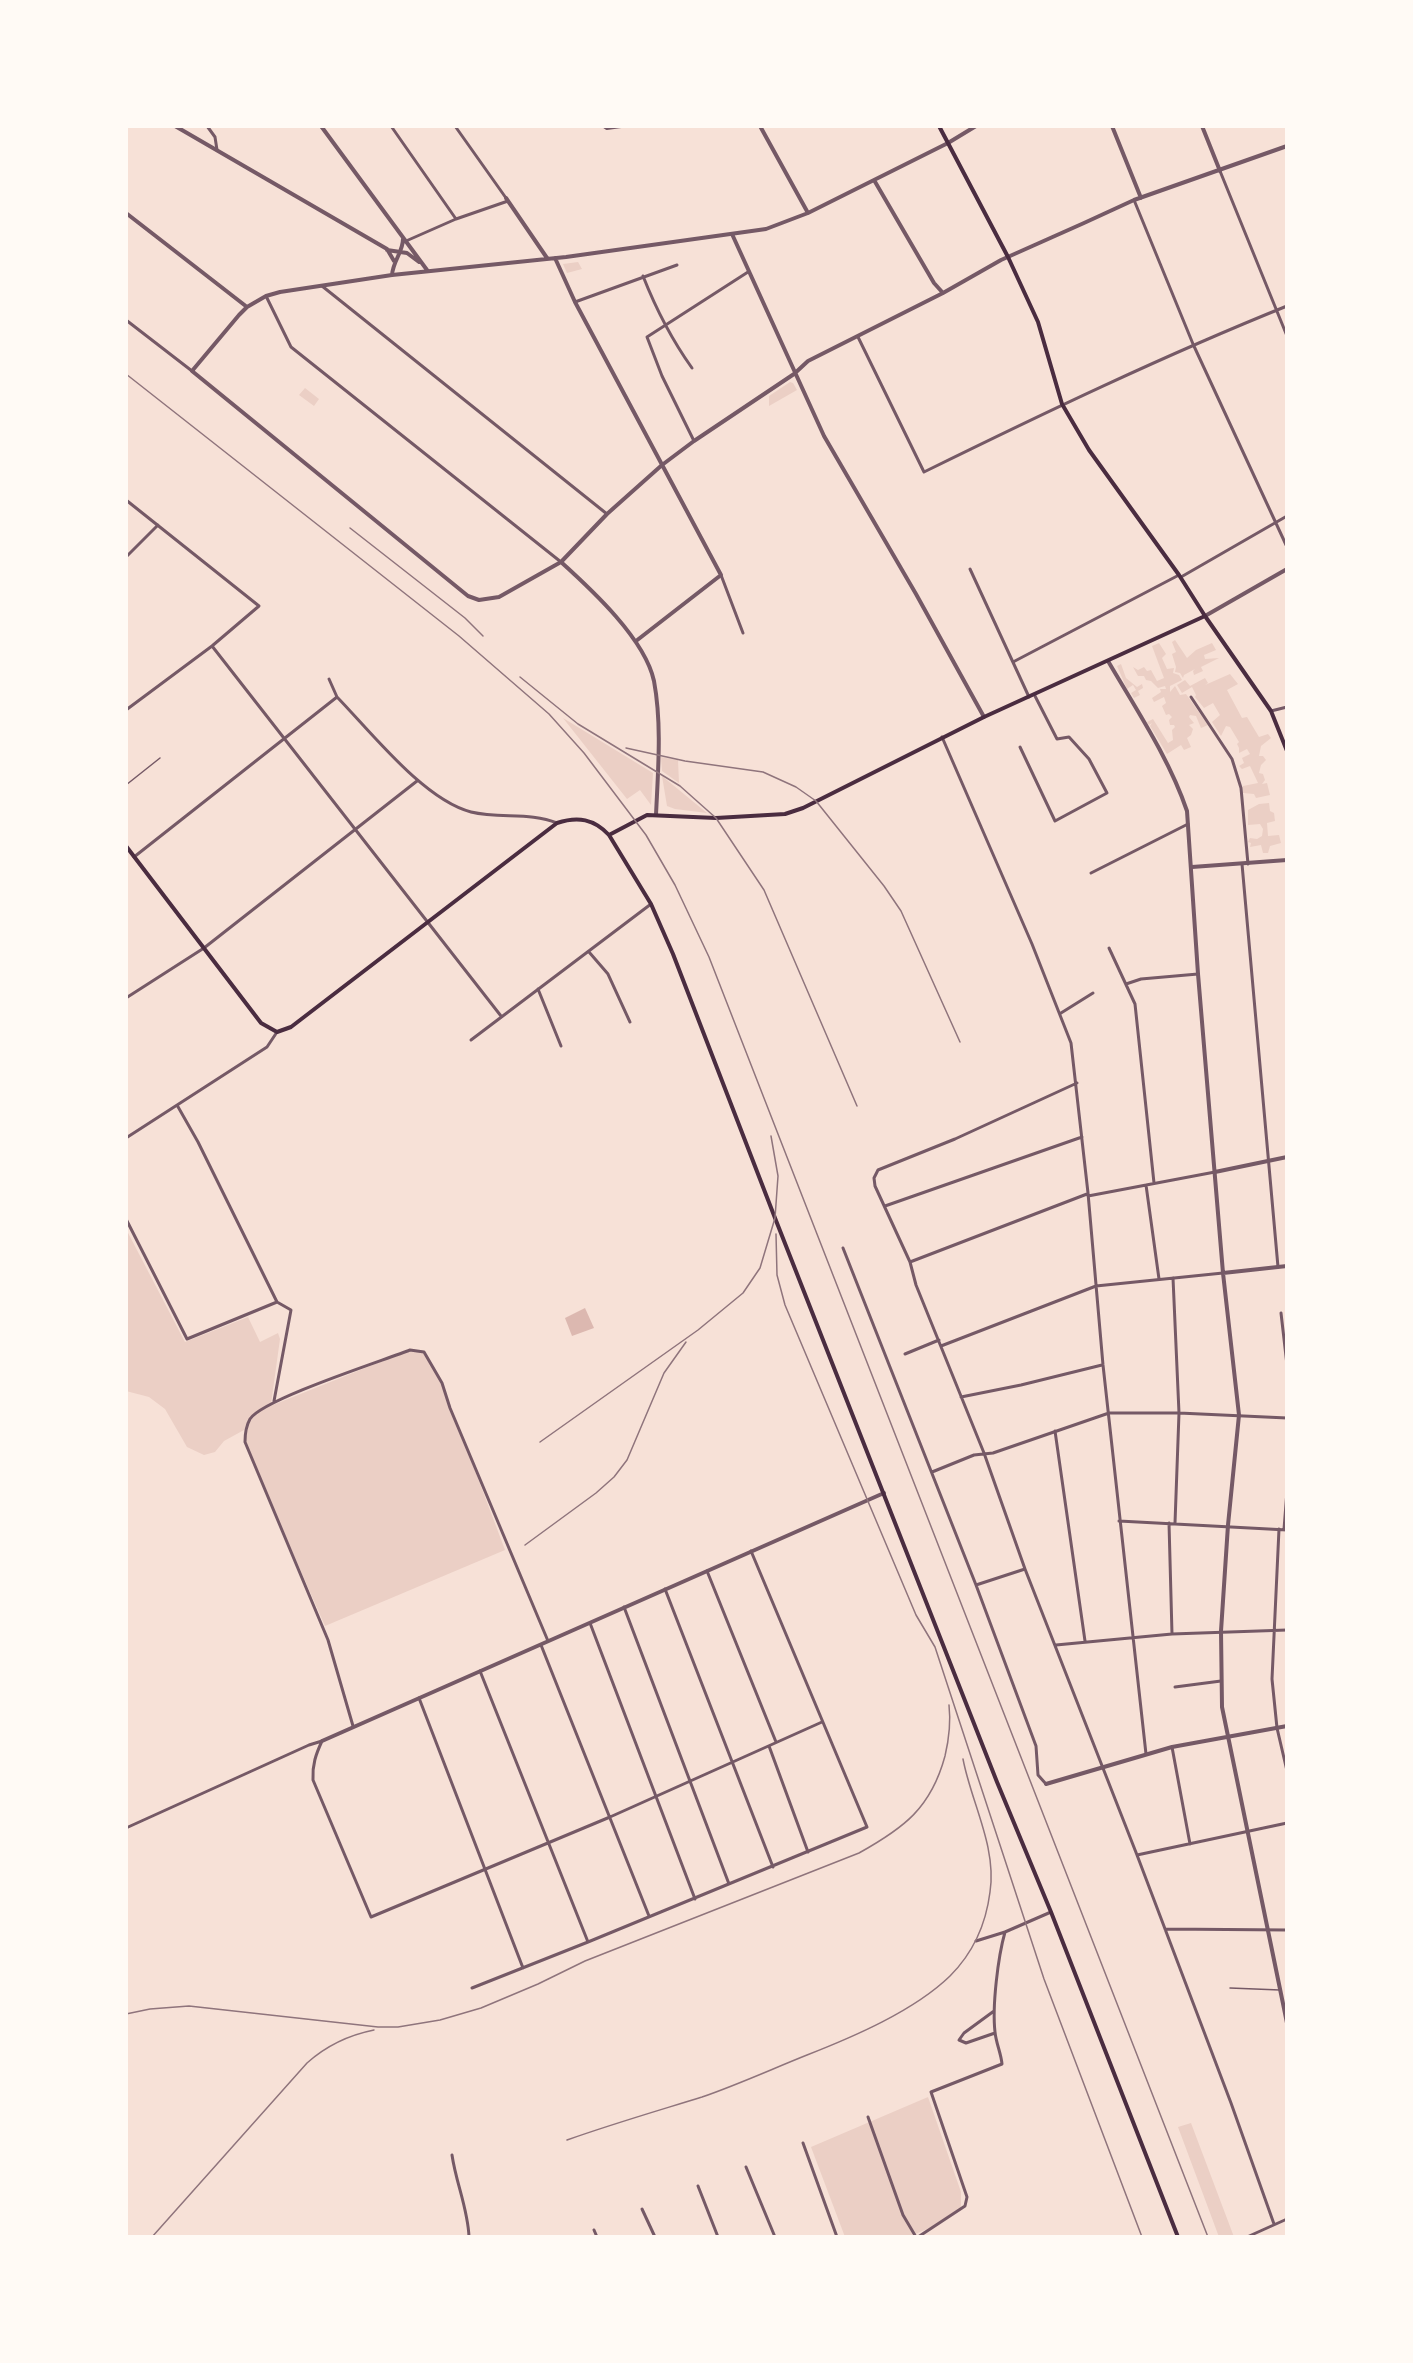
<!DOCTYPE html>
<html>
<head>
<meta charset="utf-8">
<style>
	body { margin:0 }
	#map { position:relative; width:1413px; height:2363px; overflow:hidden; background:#f7e1d7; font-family:"PT Sans",sans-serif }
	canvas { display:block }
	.frame { position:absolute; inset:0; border:128px solid #fffaf5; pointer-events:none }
</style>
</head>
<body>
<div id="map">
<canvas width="1413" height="2363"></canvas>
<div class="frame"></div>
</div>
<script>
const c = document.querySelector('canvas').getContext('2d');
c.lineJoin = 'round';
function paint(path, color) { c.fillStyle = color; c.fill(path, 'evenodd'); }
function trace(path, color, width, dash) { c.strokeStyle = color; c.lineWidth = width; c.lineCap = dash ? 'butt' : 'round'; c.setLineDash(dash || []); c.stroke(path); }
const green = new Path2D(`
	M578,262l4,7 -15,4 -4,-9z
	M790,382l3,1 4,7 -28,16v-10z
	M305,388l14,11 -5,7 -15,-11z
	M1175,640l12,18 9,-8 16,-7 4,7 -12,5 1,4 14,-1 -18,9 2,4 -9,4 -1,-4 2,-2 -11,6 -1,3 -3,-5 -5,-1 1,-5 -4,-13 4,-2 -4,-10z
	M1159,643l7,11 -4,4 5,11 7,-1 -1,5 6,2 3,5 -12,6v6l5,-6 5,9 6,-1 22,31 -7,3 -5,-12 -6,-1 -1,2 5,6 -5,2 4,4 -2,6 -4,3 4,9 -7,3 -3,-5 -14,9 -17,-28 2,-3 -3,2 -2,-3 6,-3 15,24 5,-3 -1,-10 3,-3 -1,-2h-4l-1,-5 3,-3 -3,-3 -3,1 -4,-9 4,-3 -2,-6 -10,5 -2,-4 9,-6 -1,-3h6l-1,-3 -7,2 -7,-7 -5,-1 -2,-4h-6l-5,-9 5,3 6,-3 3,4 4,-1 6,11 7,-3 -12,-32z
	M1121,664l5,14 11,9 5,-3 1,4 -5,3 2,4 -6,3 -3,-5 5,-3 -3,-5 -6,4 -10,-23z
	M1230,674l8,10 -11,6 15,28 5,-1 12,20 9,-3 3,4 -10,8 -2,10h4l3,4 -5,5 -2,8 4,1 2,6 -3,4 5,-1 3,12 -14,3 -2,-4 -11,-1v-7l15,-3 -8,-17 -8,3 -3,-3 5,-3 -2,-5 8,-4 -3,-5 -8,4v-5l-2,-4 2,-2 -9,-15 -4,-1 -5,10 -9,-14 8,-7 -7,-12 -9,5 -9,-11 1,-2 -4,-8 -10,6 -5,-8 8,-5 5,6 15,-8 3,5 -3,2z
	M563,718l90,55 -2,32 -11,-15 -13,9z
	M661,757l17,3 1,23 -17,-12z
	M662,776l45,37 -32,-4 -8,-3z
	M1269,803l1,8 4,2 1,8 -8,2 1,13 11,-1 2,8 -11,3 -2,7h-5l-2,-8 -11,2 1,-4 -3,-1 2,-4 7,1 5,-3 1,-7 -3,-5 -12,1v-15l11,-6z
	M126,1229l59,113 63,-25 12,25 18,-9 2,6 -9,65c-14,6 -22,12 -27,26l-20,11 -9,11 -11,3 -17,-8 -22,-38 -16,-12 -23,-6z
	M410,1350l14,2 18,31 63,167 -180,76 -75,-170c-8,-23 -6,-32 13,-47z
	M928,2097l33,95v15l-29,20 -24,10h-63l-34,-90z
	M1191,2123l43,114h-15l-41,-110z`);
const water = new Path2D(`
	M585,1308l9,20 -22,8 -7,-18z`);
const service = new Path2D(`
	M126,785l34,-27
	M1230,1988l50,2`);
const minor = new Path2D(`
	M207,126l8,11 2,13
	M391,126l65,93
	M455,126l51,72
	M1220,171l67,165
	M1134,200l59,144 94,203
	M406,241l50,-22 52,-18
	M643,276c13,33 29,64 49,92
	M322,286l285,228
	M266,296l25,51 270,215
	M575,302l102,-37
	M126,320l66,51
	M858,337l66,135c120,-59 239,-116 363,-166
	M694,441l-32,-65 -15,-39 101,-65
	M126,500l133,106 -47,40 -86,64
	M126,557l32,-32
	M970,569l59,128
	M721,575l22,58
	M1181,577l106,-61
	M212,646l289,370
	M1013,662l166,-87
	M329,679l8,18c34,35 87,103 134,115 29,7 59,0 86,11
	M1191,697l41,62 9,29 7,76
	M1271,711l16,-4
	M942,737l90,207 39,99 17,150 15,172 43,389
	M1020,747l35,74 52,-28 -18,-34 -20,-22 -12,2 -22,-43
	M134,857l203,-160
	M1242,864l36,403
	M1091,873l97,-49
	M1109,948l26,56 19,179
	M589,952l19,22 22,48
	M1126,984l15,-5 57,-5
	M538,989l23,57
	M126,998l78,-50 213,-167
	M1061,1013l32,-20
	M471,1040l180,-136
	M1077,1083l-122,56 -77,31 -4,8 1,8 35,76 6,23 68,168 41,116 112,286 94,248 43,121
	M177,1105l21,37 79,160
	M126,1138l141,-91 10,-15
	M1146,1185l13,94
	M1088,1196l127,-24
	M885,1206l197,-69
	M126,1219l61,120 90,-37
	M843,1248l133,337 60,161 2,29 8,9
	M910,1262l177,-68
	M1173,1278l6,135 -4,110
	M1281,1313l6,52
	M941,1346l155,-60 127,-13
	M905,1354l34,-14
	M961,1397l60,-12 81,-20
	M274,1401l17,-91 -14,-8
	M1055,1431l30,210
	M932,1472l42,-17 19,-2 116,-40h70l108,5
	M1119,1521l168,9
	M1169,1523l3,111
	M1279,1529l-7,150 5,49 10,43
	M1284,1529l3,-38
	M707,1571l69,171
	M976,1585l49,-16
	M665,1589l108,278
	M624,1607l105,277
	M590,1623l105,276
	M541,1645l108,271
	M1056,1645l116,-11 115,-4
	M480,1671l108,271
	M1175,1687l46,-6
	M419,1698l104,270
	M353,1726l-25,-86 -83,-198c0,-8 1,-16 5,-23 13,-20 132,-58 160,-69l14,2 18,31 8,25 98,233
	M322,1741c-6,13 -10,24 -9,39l58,137 239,-100 212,-95
	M769,1746l39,106
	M1172,1747l18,97
	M126,1828l183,-83 13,-4
	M1137,1855l150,-32
	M1165,1929l122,1
	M976,1941l29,-9
	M472,1988l116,-46 279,-115 -116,-276
	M994,2011l-30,22 -5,7 7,3 29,-10
	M868,2117l35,98 13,22
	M803,2143l34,94
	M452,2155c4,28 16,54 17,82
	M746,2167l29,70
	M698,2186l20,51
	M642,2209l13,28
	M594,2230l3,7
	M918,2237l47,-31 2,-9 -36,-105 71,-28c-1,-11 -6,-21 -7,-32 -3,-26 3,-75 10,-100l46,-20
	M1247,2237l40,-18`);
const tertiary = new Path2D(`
	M175,126l212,123 7,12
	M321,126l106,144
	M604,126l3,2 14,-2
	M760,126l48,87
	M976,126l-28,17 -140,70 -42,16 -200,28 -174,18 -112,17 -14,4 -19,11 -8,8 -47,56 276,225 11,4 20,-3 62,-35 46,-48 55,-49 32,-24 100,-67 14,-13 135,-68 58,-33 83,-37 50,-23 153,-54
	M1112,126l29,72
	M1202,126l18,45
	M874,180l60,103 9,10
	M506,198l41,60
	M126,213l121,94
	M732,234l92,202 92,158 68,123
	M387,250l20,3 12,9
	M555,258l20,44 146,273 -85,66
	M392,275c1,-14 11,-23 11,-36
	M561,562c31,28 84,77 93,119 8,43 4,90 2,134
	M1205,616l82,-47
	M1108,661c28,48 61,97 79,150l11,163 25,299 16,142 -11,110 -7,106 1,76 65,316
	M1192,867l95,-7
	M1215,1172l72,-15
	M1223,1273l64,-7
	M322,1741l562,-248
	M1046,1784l126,-37 115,-21`);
const secondary = new Path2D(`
	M939,126l69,131 30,65 24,82 27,46 90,125 26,41 66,95 16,40
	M609,835l38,-20 69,3 69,-4 18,-6 181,-91 221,-101
	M126,846l135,177 16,9 14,-5 266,-204c21,-7 37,-4 52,12l42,69 22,50 102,264 222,564 54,130 127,325`);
const rail = new Path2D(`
	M126,374l333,262 90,78 35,39 62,82 29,50 34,72 499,1280
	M350,528l115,90 18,18
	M520,677l58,47 102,62 36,32 48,72 93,216
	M626,748l59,13 78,11 33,15 20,14 68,85 17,25 59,131
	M776,1234l1,41 8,30 131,310 19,32 109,332 98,258
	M540,1442l158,-112 45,-37 17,-25 15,-50 3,-42 -7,-40
	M525,1545l71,-52 18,-16 13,-17 37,-87 22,-31
	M126,2014l24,-5 39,-3 189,21h20l42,-7 41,-12 57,-24 47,-23 274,-108c45,-25 72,-45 86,-97 4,-17 6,-33 4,-51
	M567,2140c45,-16 90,-29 135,-43 35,-12 70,-28 105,-42 46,-18 107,-44 143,-79 23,-23 36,-52 40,-84 7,-45 -19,-90 -27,-133
	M152,2237l155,-174c19,-17 42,-28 67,-33`);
paint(green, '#ebcfc5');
paint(water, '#dcb8b0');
trace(service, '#755966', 1.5);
trace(minor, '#755966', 3);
trace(tertiary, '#755966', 4);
trace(secondary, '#4a2c40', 4);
trace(rail, '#8f747c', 1.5);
</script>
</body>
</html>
